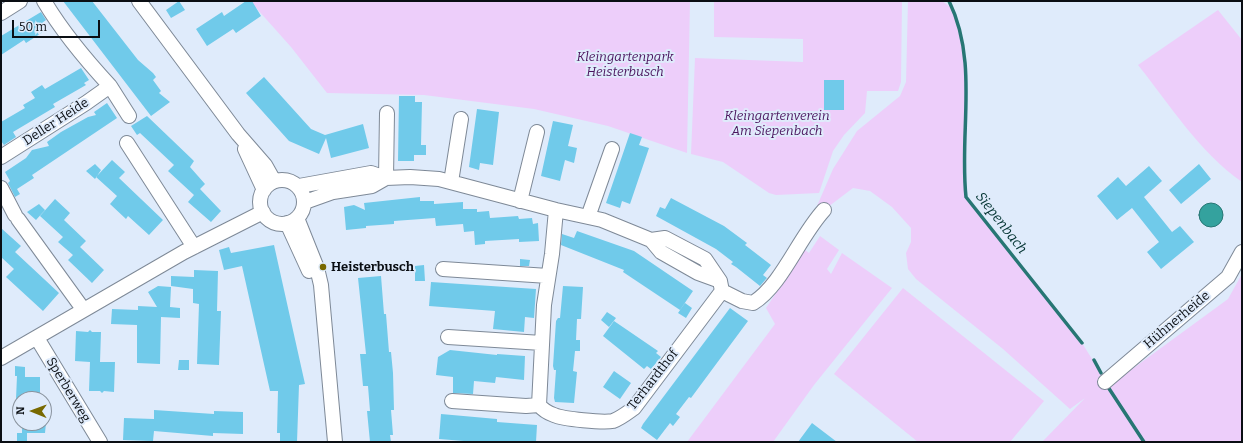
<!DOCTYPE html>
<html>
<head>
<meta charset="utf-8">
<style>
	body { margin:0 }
	#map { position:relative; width:1243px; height:443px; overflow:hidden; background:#dfebfb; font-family:Bitter,serif }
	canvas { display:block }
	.frame { position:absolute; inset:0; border:2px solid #0a0e13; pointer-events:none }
	.north { position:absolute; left:12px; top:391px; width:40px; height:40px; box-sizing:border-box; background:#dfebfb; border:1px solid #8a939e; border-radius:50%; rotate:271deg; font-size:11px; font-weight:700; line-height:16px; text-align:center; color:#0a0e13 }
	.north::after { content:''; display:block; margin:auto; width:14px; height:18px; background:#786900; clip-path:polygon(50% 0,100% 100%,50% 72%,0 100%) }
	.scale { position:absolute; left:12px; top:20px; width:88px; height:18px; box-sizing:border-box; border:2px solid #0a0e13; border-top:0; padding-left:5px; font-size:12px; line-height:14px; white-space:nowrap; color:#0a0e13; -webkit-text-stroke:3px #dfebfb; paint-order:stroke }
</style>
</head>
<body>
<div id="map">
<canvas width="1243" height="443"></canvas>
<div class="frame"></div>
<div class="north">N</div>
<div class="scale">50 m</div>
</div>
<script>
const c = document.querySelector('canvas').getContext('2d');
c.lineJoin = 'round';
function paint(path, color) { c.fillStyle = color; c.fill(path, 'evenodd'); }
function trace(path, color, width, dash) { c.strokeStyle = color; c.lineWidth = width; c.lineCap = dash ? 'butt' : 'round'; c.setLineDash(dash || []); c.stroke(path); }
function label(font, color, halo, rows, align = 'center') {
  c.font = font + ' Bitter,serif'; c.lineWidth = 4; c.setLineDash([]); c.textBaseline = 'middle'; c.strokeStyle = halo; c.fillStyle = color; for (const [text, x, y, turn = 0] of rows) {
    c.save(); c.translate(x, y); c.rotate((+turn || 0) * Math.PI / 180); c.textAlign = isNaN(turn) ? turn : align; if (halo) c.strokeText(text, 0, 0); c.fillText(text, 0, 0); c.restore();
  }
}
const green = new Path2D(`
	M250,1h440l-3,152 -79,-27 -74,-17 -110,-14 -97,-2 -36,-46z
	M714,1h188l-1,81 -3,9h-31l-2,22 -21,22 -11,16 -14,42 -43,2 -7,-2 -46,-31 -32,-8 4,-96 108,4v-23l-89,-2z
	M908,1h34l11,8 12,44 1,83 -2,37 2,24 116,146 27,43 119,-87 14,-25v168h-200l43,-44 -15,11 -67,-60 -87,-70 -8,-10 -2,-16 5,-11v-14l-19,-21 -22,-16 -17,-3 -29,22 -7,-4 16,-37 24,-38 43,-35 6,-14z
	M1218,10l24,30v142c-42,-29 -72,-77 -104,-117z
	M820,236l19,14 -12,19 4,5 11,-21 50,35 -78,97 -41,57h-86l88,-118 -9,-16 39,-58 4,3z
	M903,288l141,113 -34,41h-92l-84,-68z`);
const water = new Path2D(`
	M1199 215a12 12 0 1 1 24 0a12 12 0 1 1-24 0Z`);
const stream = new Path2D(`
	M949,1c30,61 10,131 17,196l116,146
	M1094,360l7,13
	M1108,387l36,55`);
const building = new Path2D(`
	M63,1h29l46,59 15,13 3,4 -3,3 8,11 -2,2 11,9 -19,14z
	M179,1l6,9 -14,8 -5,-8z
	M246,1h6l9,15 -25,17 -3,-4 -26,17 -11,-17 26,-17 2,4z
	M41,12l5,8 -4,3 4,7 -20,13 -2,-3 -23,15v-19z
	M81,68l8,12 -5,3 2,2 -33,19 2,3 -42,25 3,5 -12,8 -3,-4v-19l24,-14 -2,-3 12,-7 -4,-6 11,-7 3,4z
	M264,77l47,52 14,6 38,-11 6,24 -38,10 -5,-20 -7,16 -30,-13 -43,-48z
	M824,80h20v30h-20z
	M399,96h16v6h7l-1,43h5v10h-12v6h-16z
	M107,103l10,15 -85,57 2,3 -17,11 3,5 -5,3 -7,-14 2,-2 -5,-9 21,-14 6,-8 17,-4 -2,-4 14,-10 27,-15 8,-2 -2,-3z
	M477,109l22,3 -6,53 -13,-2 -1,7 -10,-3z
	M147,116l47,45 -4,6 15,17 -5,5 21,22 -10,11 -23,-20 6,-7 -26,-24 6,-6 -34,-32 -3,2 -6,-9z
	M553,121l20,4 -5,21 9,2 -3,15 -9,-3 -5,21 -19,-5z
	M630,133l12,4 -3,8 10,3 -19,56 -8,-3 -2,7 -14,-5z
	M112,160l13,12 -6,6 44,42 -14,15 -21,-19 -2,3 -16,-15 7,-8 -21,-19z
	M95,164l6,6 -6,9 -9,-8z
	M1199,164l12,15 -30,25 -12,-14z
	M1149,166l13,15 -18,16 28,35 8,-6 14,16 -33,27 -14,-17 12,-10 -27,-34 -15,12 -20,-24 21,-19 8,9z
	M420,197v4h14v3l29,-2v7h14v3l12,-1 1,7 28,-2 1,3 13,-1 1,6 5,-1 1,18 -20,1v-3l-34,2v3l-10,1 -1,-14 -10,1 -1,-8 -27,2 -1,-8 -41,3v3l-28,2v2l-20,2 -2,-23 10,-2 11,5 -1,-7z
	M671,198l53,28 23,17 -2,2 26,20 -8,10 4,3 -1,1 -6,7 -24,-19 -5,-3 2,-2 -17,-13 -60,-33 4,-9 5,2z
	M55,199l15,14 -6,7 22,21 -6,6 24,23 -12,13 -24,-23 5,-5 -15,-13 5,-5 -23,-21z
	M39,204l6,6 -9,10 -9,-8z
	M1,228l20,18 -6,6 44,41 -16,18 -37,-34 8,-8 -13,-12z
	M577,231l57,20 59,40 -13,19 -57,-38 1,-2 -63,-25 1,-11 12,4z
	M274,245l31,139 -6,1 -2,57h-17v-9h-3l1,-42h-8l-28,-125 -18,4 -5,-20 10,-3 2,6z
	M520,259l10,1 -1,6h-9z
	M424,265l1,16h-10v-15z
	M194,270l24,1 -1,40h4l-2,54 -22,-1 2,-60 -6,-1v-14l-22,-3v-10l23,1z
	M381,276l3,38h2l3,38h2l2,21 1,37h-3l2,25h-3l1,7h-21l-3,-31h3l-2,-25h-5l-3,-32h6l-8,-76z
	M431,282l105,7 -2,29 -9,-1 -1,15 -31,-3 2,-18 -66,-5z
	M158,286l13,1 -1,20 10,1v10l-19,-1 -1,47 -23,-1v-38l-26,-1 1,-15 26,1v-4l19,1 -9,-15z
	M563,286l20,1 -2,32h-4l-1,21h4v11h-5l-2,20 4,1 -3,31 -19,-1 -1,-4 2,-28h-2l-1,-4 3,-45 2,-3h2z
	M685,303l7,5 -6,10 -8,-5z
	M730,308l18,13 -57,77 -2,-1 -13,17 4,3 -7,9 -3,-3 -13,17 -16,-12 2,-4z
	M607,312l9,6 -7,9 -8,-7z
	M614,321l44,30 -2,2 5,4 -10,12 -4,-3 -3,3 -41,-33z
	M90,330l2,2h9l-1,30h15l-1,30 -10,-1 -2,2 -2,-2h-11l1,-29 -15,-1 1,-30 12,1z
	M450,350l47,5v-1l28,2 -1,24 -28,-3 -1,6 -21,-2 -1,13 -20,-1v-16l-17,-2 2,-18z
	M179,360h10v10h-11z
	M15,366l10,1v10h15v22h-24l1,-23h-2z
	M614,371l17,12 -11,16 -17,-12z
	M154,410l60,4v-3l29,1v22l-30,-1v3l-59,-5 -1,10 -30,-1 1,-22 30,1z
	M441,414l56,5v3l40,3 -1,17h-60l-37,-3z
	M22,423h24l-1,10h-23z
	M812,423l25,19h-39z
	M17,433h10v9h-10z`);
const minor = new Path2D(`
	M139,1l99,133 27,31 9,16
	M1,13l19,-12
	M110,86l19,30
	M127,143l67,104
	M245,149l19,41
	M1,157l85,-54 24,-17c-25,-27 -47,-53 -66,-85
	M386,178l1,-65
	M260 202a22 22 0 1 1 44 0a22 22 0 1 1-44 0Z
	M451,182l10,-63
	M299,186l72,-13 15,5 24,-1 29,2 117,31 46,10 49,20 10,12 37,21 22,8 2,10 20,10 11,2c29,-18 46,-66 71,-93
	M1,188l14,27
	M520,201l17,-69
	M305,202l28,-10 39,-6 14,-8
	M556,210l-4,44 -8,51 -5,100c4,5 9,8 15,10 9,4 49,8 59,6 8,-3 14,-8 21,-13l88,-117
	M588,217l24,-68
	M297,218l20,50 4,17 14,157
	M18,219l65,90
	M287,223l22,48
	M651,240l14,-2 40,21 15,22
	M443,269l105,7
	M448,337l94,6
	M37,338l63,104
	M1,358l183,-106 79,-40
	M1105,382l123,-105 14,-25
	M452,401l74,5 13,-1`);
const markers = [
	[323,267,4,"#786900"]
];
const parkNames = [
	["Kleingartenpark",625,57],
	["Heisterbusch",625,72],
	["Kleingartenverein",777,116],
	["Am Siepenbach",777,131]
];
const streetNames = [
	["Deller Heide",56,122,-33],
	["Hühnerheide",1177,320,-40],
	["Terhardthof",653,380,-52],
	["Sperberweg",68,390,59]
];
const poiNames = [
	["Heisterbusch",331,267]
];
const waterNames = [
	["Siepenbach",1001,223,52]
];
paint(green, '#edcefa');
paint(water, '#34a29e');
trace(water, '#277674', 1);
trace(stream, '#277674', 3.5);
paint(building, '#70caea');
trace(minor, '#7e8997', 16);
trace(minor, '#fff', 14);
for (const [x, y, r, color] of markers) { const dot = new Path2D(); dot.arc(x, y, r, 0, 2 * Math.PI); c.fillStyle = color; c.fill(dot); trace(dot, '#dfebfb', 1.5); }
label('italic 13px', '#4b155e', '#dfebfb', parkNames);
label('13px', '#0a0e13', '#dfebfb', streetNames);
label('bold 13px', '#0a0e13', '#dfebfb', poiNames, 'left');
label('italic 14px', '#003230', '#dfebfb', waterNames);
</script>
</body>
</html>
